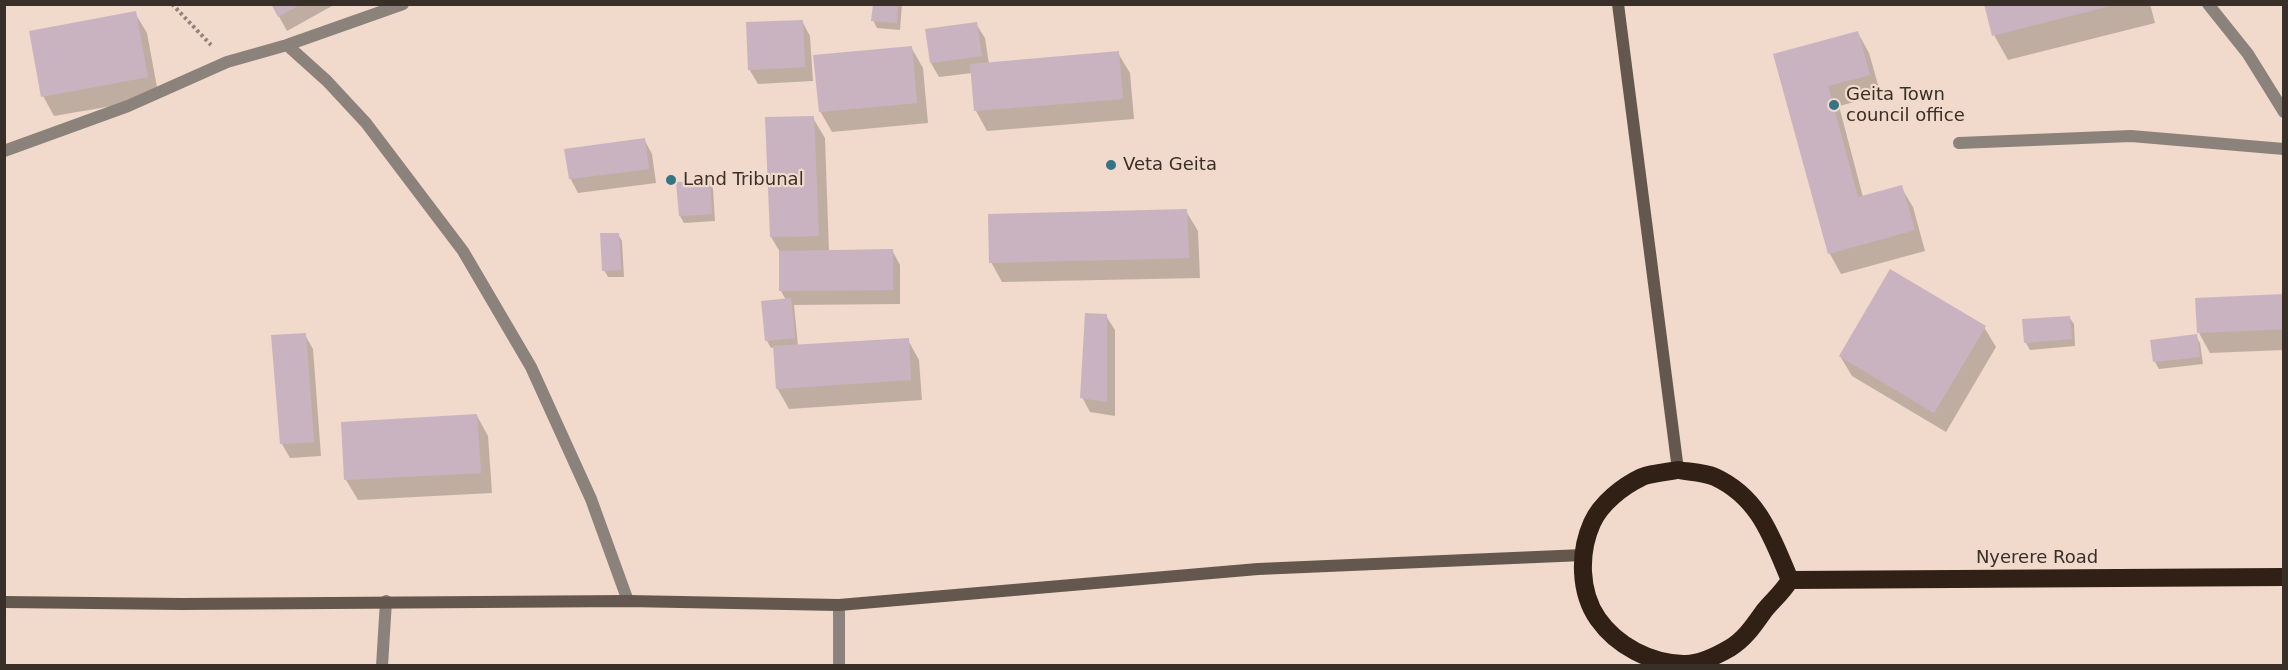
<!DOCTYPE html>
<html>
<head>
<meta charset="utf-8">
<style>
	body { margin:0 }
	#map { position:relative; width:2288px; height:670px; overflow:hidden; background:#f1d9cb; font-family:"DejaVu Sans",sans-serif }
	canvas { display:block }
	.frame { position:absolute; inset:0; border:6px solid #382f29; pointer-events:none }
</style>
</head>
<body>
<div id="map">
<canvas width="2288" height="670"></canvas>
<div class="frame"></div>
</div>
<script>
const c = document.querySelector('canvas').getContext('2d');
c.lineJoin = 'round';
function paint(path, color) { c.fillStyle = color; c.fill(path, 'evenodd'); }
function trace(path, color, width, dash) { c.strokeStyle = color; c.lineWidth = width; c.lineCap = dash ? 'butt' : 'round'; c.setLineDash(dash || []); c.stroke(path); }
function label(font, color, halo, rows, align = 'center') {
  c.font = font + ' "DejaVu Sans",sans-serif'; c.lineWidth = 4.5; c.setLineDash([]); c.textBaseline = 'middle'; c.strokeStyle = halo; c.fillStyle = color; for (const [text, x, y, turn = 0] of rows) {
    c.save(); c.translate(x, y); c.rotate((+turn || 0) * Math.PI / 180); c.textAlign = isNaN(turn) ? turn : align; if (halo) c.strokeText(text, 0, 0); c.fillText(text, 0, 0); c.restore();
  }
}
const shadow = new Path2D(`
	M272,4h59l1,2 -45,25z
	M874,4h28l-2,26 -23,-2 -4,-8z
	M1986,4h164l5,19 -147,37 -14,-25z
	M135,13l12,20 12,65 -105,18 -11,-20z
	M802,21l8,15 3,45 -55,3 -9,-15z
	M976,24l9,14 4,26 129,-11 12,20 4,46 -147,12 -11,-20 -4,-38 -33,4 -8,-14z
	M1858,33l11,20 12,42 -42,11 24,91 38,-10 12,20 12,44 -84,23 -11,-20 -55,-199z
	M911,47l12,21 5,55 -96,9 -12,-21z
	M813,118l12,20 4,114 63,-2 8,15v39l-106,1 4,41 110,-6 11,20 3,40 -133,9 -12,-21 -2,-41 -4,1 -4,-7 19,-41 -5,-9 -1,-39 -9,-15z
	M644,139l8,15 4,29 -78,10 -8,-15z
	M709,182l4,7 2,32 -31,2 -4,-7z
	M1186,211l12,20 2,47 -198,4 -11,-20z
	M618,234l4,7 2,36h-16l-4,-7z
	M2284,295v55l-74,3 -11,-20z
	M1106,316l9,14v86l-25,-4 -8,-15z
	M2069,317l5,7 1,22 -45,4 -4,-7 -2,-22z
	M1984,327l12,20 -50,85 -94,-56 -12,-20z
	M305,335l8,14 8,107 -31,2 -8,-14z
	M2196,336l4,7 3,21 -44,5 -4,-7 -3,-21z
	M477,416l11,20 4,57 -134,7 -12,-20z`);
const building = new Path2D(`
	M271,4h30l-23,13z
	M873,4h25l-1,19 -26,-2z
	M1984,4h129v1l-121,31z
	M136,11l12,66 -107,20 -12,-66z
	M803,20l2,47 -57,3 -2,-48z
	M977,22l5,34 -52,7 -5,-34z
	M1858,31l12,44 -42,11 30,111 44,-12 13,45 -87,24 -55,-200z
	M912,46l5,57 -98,9 -6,-57z
	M1119,51l4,48 -149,12 -4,-47z
	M814,116l5,120 -49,1 -5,-120z
	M645,138l4,31 -80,10 -5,-30z
	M710,181l2,33 -33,2 -3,-34z
	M1187,209l2,49 -200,5 -1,-49z
	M600,233h19l2,37 -19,1z
	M893,249v41l-114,1v-40z
	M1890,269l96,57 -52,87 -95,-57z
	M2284,294v35l-87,4 -2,-35z
	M791,298l4,40 -30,3 -4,-40z
	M1085,313l22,1v88l-27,-4z
	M2070,316l2,23 -48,4 -2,-24z
	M306,333l8,109 -34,2 -9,-109z
	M2197,334l3,23 -47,5 -3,-22z
	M909,338l2,42 -135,9 -3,-43z
	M477,414l4,59 -137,7 -3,-58z`);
const path = new Path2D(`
	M172,4l39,41`);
const lane = new Path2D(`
	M1959,143l172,-7 153,13`);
const street = new Path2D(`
	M2208,4l40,50 36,58
	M287,45l40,36 39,42 97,128 68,116 60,132 37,102
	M4,151l124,-45 99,-44 60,-17 116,-41
	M839,605v61
	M382,666l4,-65`);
const secondary = new Path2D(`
	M1618,4l60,466
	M4,602l178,2 446,-3 211,4 419,-36 325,-14`);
const highway = new Path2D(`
	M1678,470c11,2 26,2 37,7 45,21 57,61 75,103 -8,13 -17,20 -26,31 -10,14 -19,28 -34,37 -12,7 -32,17 -47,16 -33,-1 -66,-18 -85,-45 -19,-27 -19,-67 -6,-96 9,-20 31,-37 50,-46 10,-4 25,-5 36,-7z
	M1790,580l494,-3`);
const markers = [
	[1834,105,6,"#347488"],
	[1111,165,6,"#347488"],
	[671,180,6,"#347488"]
];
const poiNames = [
	["Geita Town",1846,95],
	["council office",1846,116],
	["Veta Geita",1123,165],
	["Land Tribunal",683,180]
];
const streetNames = [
	["Nyerere Road",2037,558]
];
paint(shadow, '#0003');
paint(building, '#c9b3c1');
trace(path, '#938379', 4, [3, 3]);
trace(lane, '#8c827c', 12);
trace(street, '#8c827c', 12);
trace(secondary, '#64574e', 12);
trace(highway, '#312015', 18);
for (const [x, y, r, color] of markers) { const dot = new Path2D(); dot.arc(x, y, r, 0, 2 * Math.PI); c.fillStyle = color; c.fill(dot); trace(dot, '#f1d9cb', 2); }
label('18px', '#382f29', '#f1d9cb', poiNames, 'left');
label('18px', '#382f29', '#f1d9cb', streetNames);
</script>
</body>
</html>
